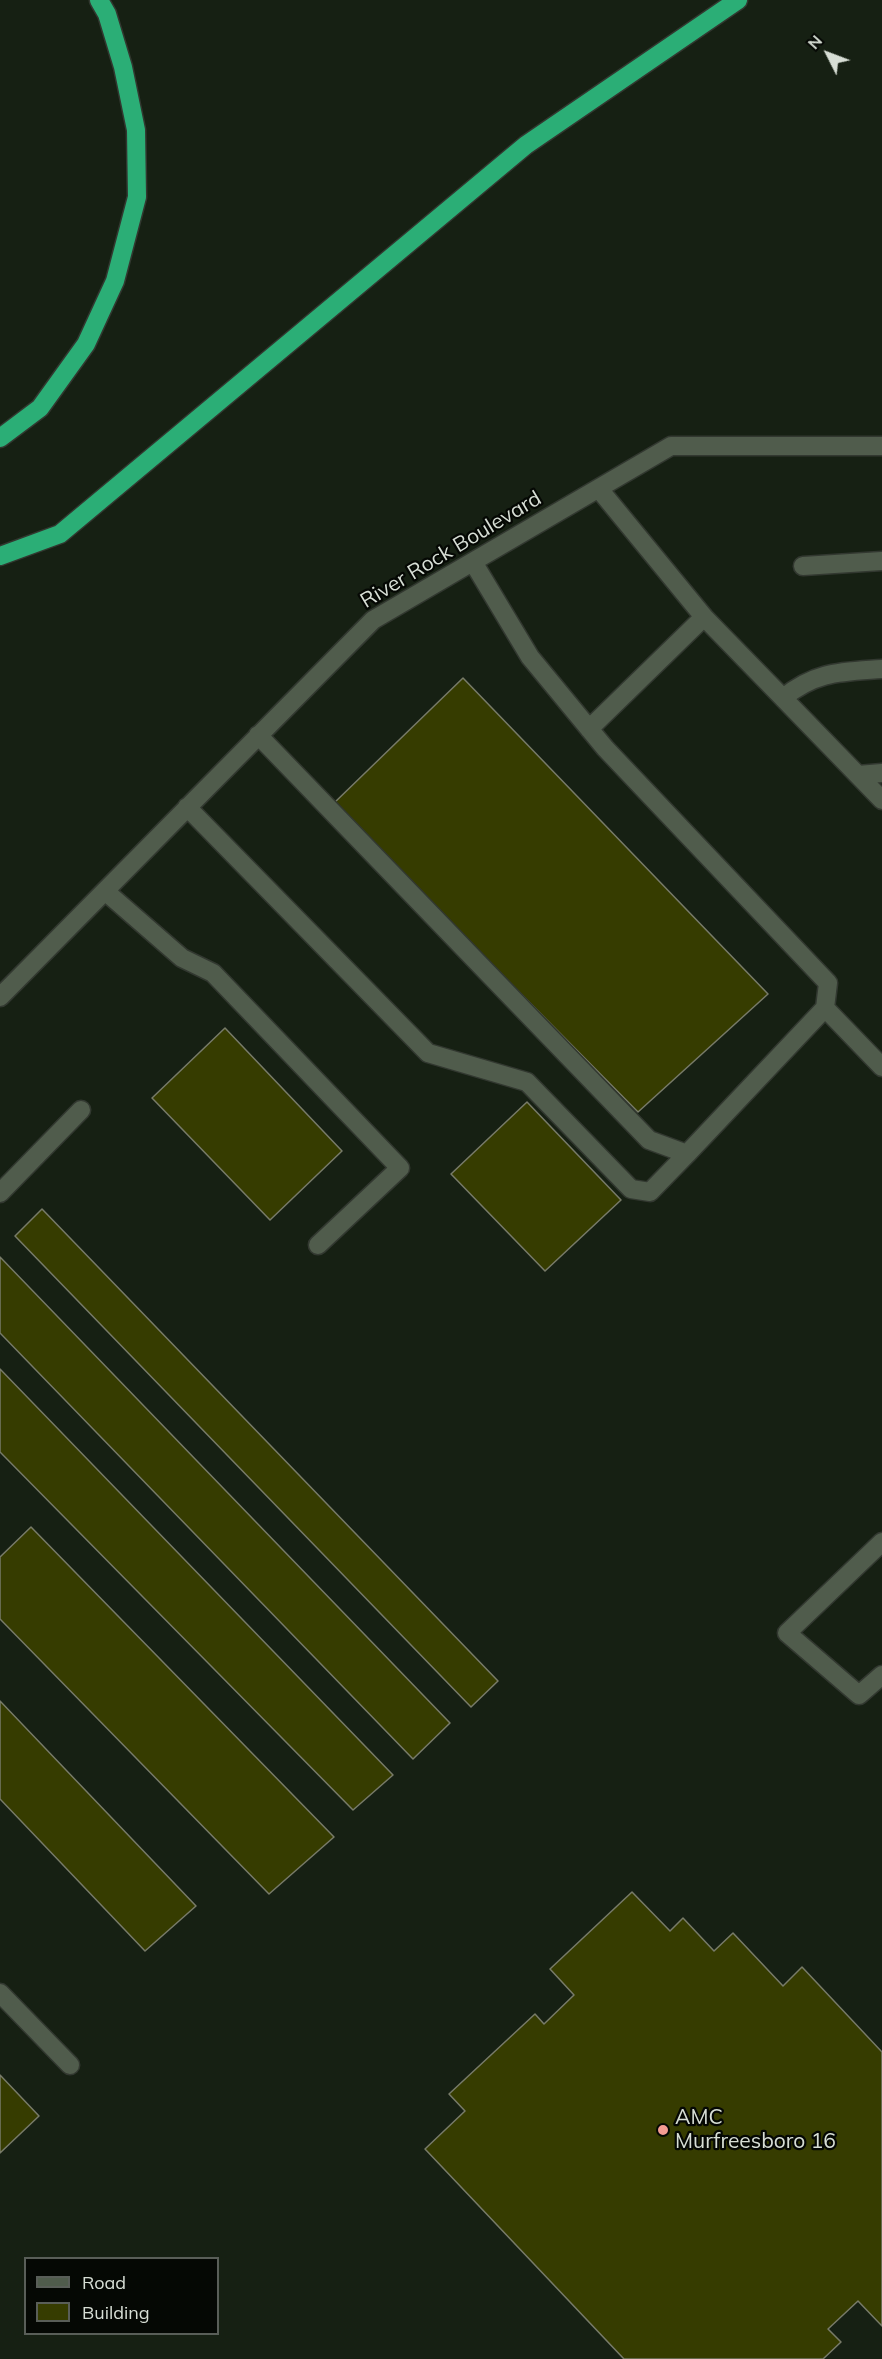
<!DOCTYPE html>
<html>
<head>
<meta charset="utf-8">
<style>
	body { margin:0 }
	#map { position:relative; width:882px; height:2359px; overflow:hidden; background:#162013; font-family:Mulish,sans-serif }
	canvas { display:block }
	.legend { position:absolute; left:24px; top:2257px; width:195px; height:78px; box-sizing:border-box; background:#050804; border:2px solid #595e58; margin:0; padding:8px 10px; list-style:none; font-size:18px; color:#d7ded5 }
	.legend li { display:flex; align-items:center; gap:12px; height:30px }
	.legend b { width:30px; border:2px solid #595e58 }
	.north { position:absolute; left:798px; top:24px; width:60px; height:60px; -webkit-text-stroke:4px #050804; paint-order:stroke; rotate:312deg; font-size:16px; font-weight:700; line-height:24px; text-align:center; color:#d7ded5 }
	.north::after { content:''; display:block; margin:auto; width:21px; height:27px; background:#d7ded5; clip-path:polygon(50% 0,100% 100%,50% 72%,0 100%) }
</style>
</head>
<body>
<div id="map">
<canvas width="882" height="2359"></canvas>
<ul class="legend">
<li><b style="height:8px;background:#505c4c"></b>Road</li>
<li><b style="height:16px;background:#363c00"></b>Building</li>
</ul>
<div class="north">N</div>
</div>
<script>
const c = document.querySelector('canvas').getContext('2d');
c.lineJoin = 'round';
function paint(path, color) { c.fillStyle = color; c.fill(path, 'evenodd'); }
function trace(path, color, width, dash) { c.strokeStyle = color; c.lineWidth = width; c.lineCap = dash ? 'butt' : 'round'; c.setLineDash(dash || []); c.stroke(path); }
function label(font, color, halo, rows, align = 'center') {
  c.font = font + ' Mulish,sans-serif'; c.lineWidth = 4.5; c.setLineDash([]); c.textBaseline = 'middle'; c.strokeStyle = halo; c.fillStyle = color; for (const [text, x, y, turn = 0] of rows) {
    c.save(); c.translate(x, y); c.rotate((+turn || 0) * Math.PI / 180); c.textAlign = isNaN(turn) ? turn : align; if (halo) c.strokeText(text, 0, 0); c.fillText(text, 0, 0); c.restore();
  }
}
const building = new Path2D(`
	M463,678l305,316 -130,118 -305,-308z
	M225,1028l117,123 -72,69 -118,-122z
	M527,1102l94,98 -76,71 -94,-97z
	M42,1209l456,472 -27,26 -456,-471z
	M0,1257l450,466 -37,36 -413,-426z
	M0,1369l393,406 -40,35 -353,-358z
	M31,1527l303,310 -65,57 -269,-275v-62z
	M0,1701l196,205 -51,45 -145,-152z
	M632,1892l38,39 13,-13 31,33 19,-18 50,53 19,-19 80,85v274l-24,-25 -30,28 13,13 -18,17h-199l-199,-210 40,-38 -16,-17 86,-80 9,10 30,-29 -24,-26z
	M0,2075l39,41 -39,37z`);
const minor = new Path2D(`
	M599,489l105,128 79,81c33,-27 58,-26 99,-29
	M803,566l79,-5
	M783,698l99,102
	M589,729l115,-112
	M258,735l391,405 38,14 138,-146 3,-25 -223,-235 -75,-91 -57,-95
	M858,775l24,-2
	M187,807l241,246 99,29 104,107 19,3 37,-38
	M105,891l77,67 31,15 187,195 -82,77
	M0,997l373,-377 298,-174h211
	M825,1008l57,59
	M0,1193l81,-83
	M882,1542l-95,91 72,62 23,-20
	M0,1993l70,72`);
const highway = new Path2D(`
	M0,438l40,-30 46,-64 29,-63 22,-84 -1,-67 -13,-63 -16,-53 -8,-14
	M0,556l60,-22 466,-389 212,-145`);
const markers = [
	[663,2130,6,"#f59c92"]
];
const streetNames = [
	["River Rock Boulevard",451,550,-31]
];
const poiNames = [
	["AMC",675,2118],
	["Murfreesboro 16",675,2142]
];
paint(building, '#363c00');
trace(building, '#787b69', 1.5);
trace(minor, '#323830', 21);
trace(highway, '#323830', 21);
trace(minor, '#505c4c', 18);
trace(highway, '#2bae76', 18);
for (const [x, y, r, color] of markers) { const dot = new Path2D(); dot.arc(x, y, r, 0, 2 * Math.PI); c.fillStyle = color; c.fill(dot); trace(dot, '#050804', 2); }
label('21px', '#d7ded5', '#050804', streetNames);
label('21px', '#d7ded5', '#050804', poiNames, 'left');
</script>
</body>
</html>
